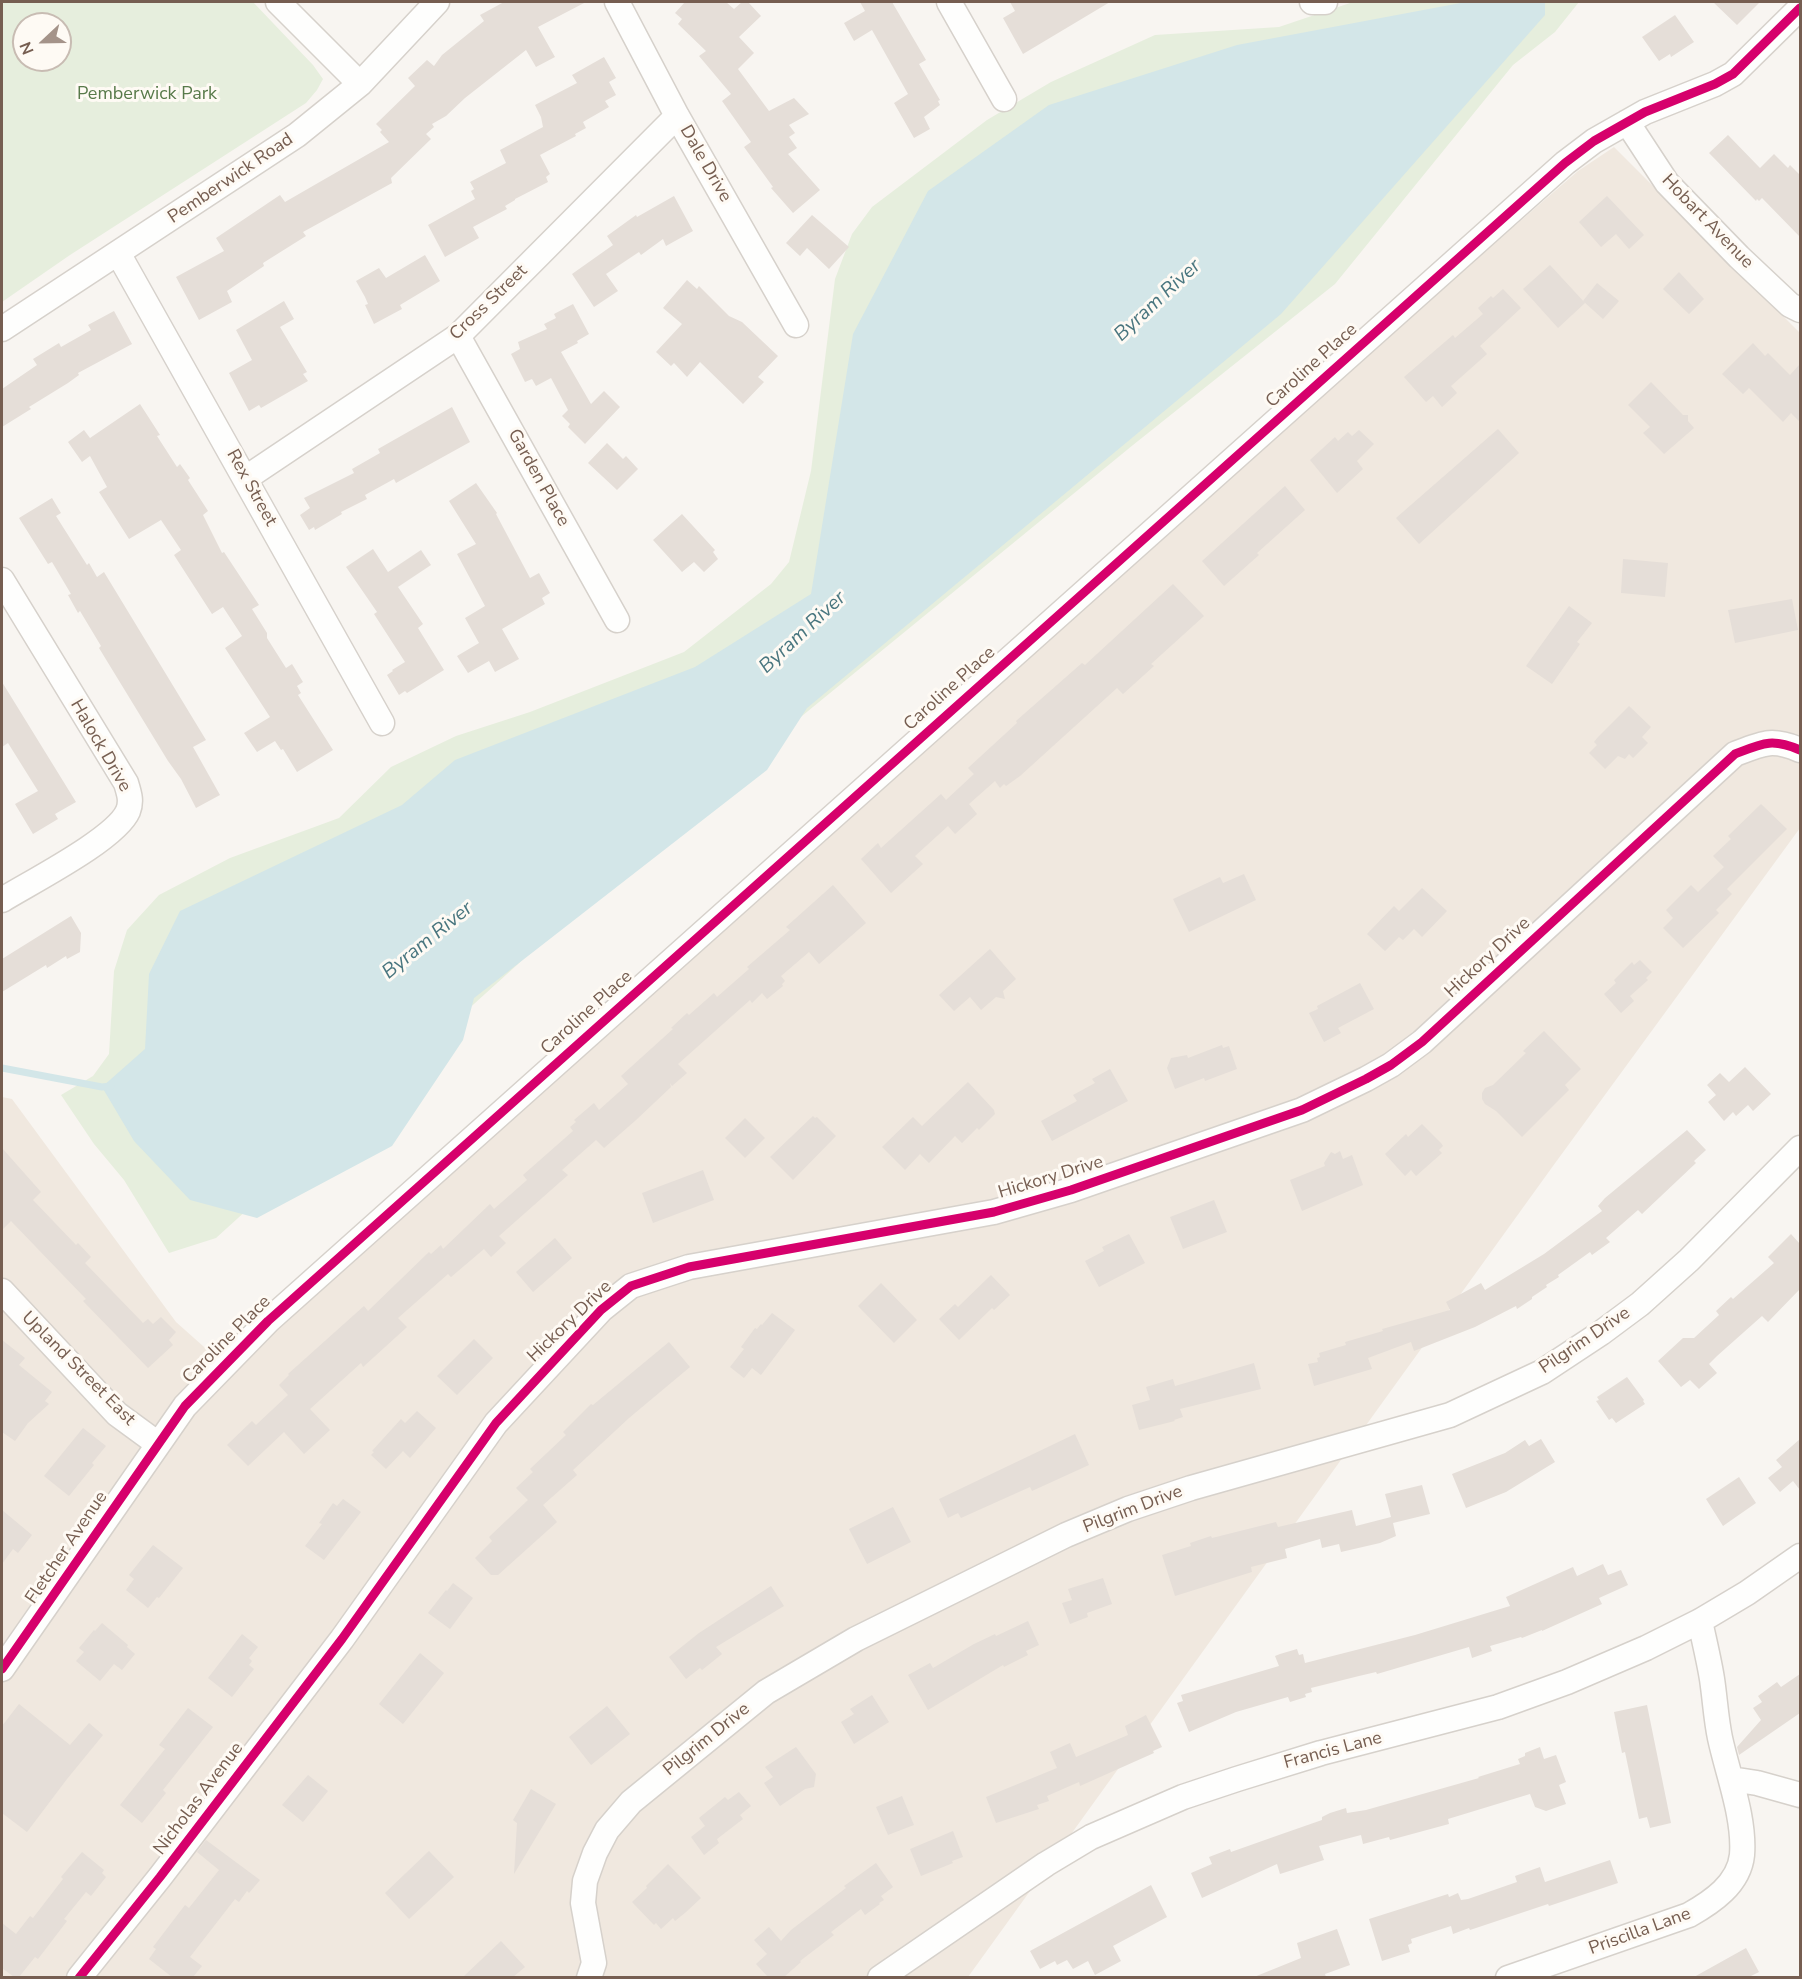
<!DOCTYPE html>
<html>
<head>
<meta charset="utf-8">
<style>
	body { margin:0 }
	#map { position:relative; width:1802px; height:1979px; overflow:hidden; background:#f8f5f1; font-family:"Nunito Sans",sans-serif }
	canvas { display:block }
	.frame { position:absolute; inset:0; border:3px solid #765e51; pointer-events:none }
	.north { position:absolute; left:12px; top:12px; width:60px; height:60px; box-sizing:border-box; background:#fefaf4; border:2px solid #c8bcb3; border-radius:50%; rotate:248deg; font-size:16px; font-weight:700; line-height:24px; text-align:center; color:#765e51 }
	.north::after { content:''; display:block; margin:auto; width:21px; height:27px; background:#a49389; clip-path:polygon(50% 0,100% 100%,50% 72%,0 100%) }
</style>
</head>
<body>
<div id="map">
<canvas width="1802" height="1979"></canvas>
<div class="frame"></div>
<div class="north">N</div>
</div>
<script>
const c = document.querySelector('canvas').getContext('2d');
c.lineJoin = 'round';
function paint(path, color) { c.fillStyle = color; c.fill(path, 'evenodd'); }
function trace(path, color, width, dash) { c.strokeStyle = color; c.lineWidth = width; c.lineCap = dash ? 'butt' : 'round'; c.setLineDash(dash || []); c.stroke(path); }
function label(font, color, halo, rows, align = 'center') {
  c.font = font + ' "Nunito Sans",sans-serif'; c.lineWidth = 6; c.setLineDash([]); c.textBaseline = 'middle'; c.strokeStyle = halo; c.fillStyle = color; for (const [text, x, y, turn = 0] of rows) {
    c.save(); c.translate(x, y); c.rotate((+turn || 0) * Math.PI / 180); c.textAlign = isNaN(turn) ? turn : align; if (halo) c.strokeText(text, 0, 0); c.fillText(text, 0, 0); c.restore();
  }
}
const residential = new Path2D(`
	M1614,147l186,186v495l-247,338 -585,811 -966,1v-881l10,2 164,223 36,32 1366,-1183z`);
const green = new Path2D(`
	M2,2h251l60,63 10,14 -6,11 -11,13 -236,152 -68,47zM24,24h36v36h-36z
	M1353,2h226l-24,30 -42,33 -178,219 -202,161 -364,298 -47,36 -506,459 -47,15 -45,-73 -30,-36 -33,-49 32,-19 16,-22 5,-83 13,-41 32,-35 71,-37 109,-40 52,-51 65,-31 74,-24 154,-60 87,-68 18,-22 22,-91 24,-192 17,-45 20,-27 115,-87 64,-38 104,-47 124,-8z`);
const water = new Path2D(`
	M1466,2h79v13l-264,299 -474,394 -40,62 -293,228 -11,42 -71,106 -135,72 -67,-18 -56,-59 -32,-54 43,-38 4,-75 31,-63 222,-106 53,-45 240,-93 116,-73 42,-260 75,-143 121,-86 188,-60z`);
const stream = new Path2D(`
	M2,1068l100,19 9,-1`);
const building = new Path2D(`
	M504,2h82l-48,25 17,30 -19,10 -10,-17 -61,48 -19,18 -14,8 2,3 -8,7 5,5 -40,39 1,5 -89,49 3,4 -43,27 1,3 -37,25 5,11 -33,18 -23,-43 48,-26 -8,-13 64,-43 5,7 104,-60 -9,-10 2,-2 -6,-6 39,-38 -7,-8 19,-18 7,6 8,-11 42,-34 -4,-6z
	M685,2h41l8,7 8,-7h6l13,14 -22,21 15,16 -16,16 31,42 25,-13 15,16 -20,11 6,8 -6,4 8,11 -9,6 32,36 -27,23 -22,-25 2,-1 -29,-40 7,-5 -29,-41 9,-7 -32,-38 7,-5 -28,-27 4,-5 -7,-6z
	M860,2h32l34,58 -7,4 21,36 -2,1 2,4 -16,12 6,12 -16,9 -20,-35 14,-9 -36,-64 -18,11 -10,-18 21,-12z
	M1010,2h100l-87,52 -20,-36 12,-7z
	M1713,2h47l-23,23z
	M1675,15l19,27 -23,15 -1,-3 -11,7 -17,-24z
	M604,57l12,21 -7,4 7,13 -11,6 4,6 -26,15 3,6 -11,6 1,2 -36,19 10,19 -4,3 2,5 -33,17v1l-10,6 2,3 -34,18 6,11 -34,19 -17,-32 47,-26 -4,-8 3,-2 -4,-7 36,-19 -6,-13 43,-23 -2,-10 -6,-12 42,-22 -5,-8z
	M1728,135l32,33 14,-14 14,14 2,-3 10,10v62l-38,-39 -3,3 -2,-2 -1,2 -47,-48z
	M674,196l19,35 -27,15 -3,-7 -22,16 -2,-3 -33,22 12,17 -24,16 -22,-33 41,-29 -6,-9 29,-21 1,2z
	M1607,196l37,39 -15,14 -13,-15 -15,13 -22,-25z
	M812,215l37,32 -20,22 -22,-21 -7,8 -14,-13z
	M425,255l15,26 -40,24 2,4 -28,15 -9,-19 3,-1 -3,-7 -9,-16 23,-13 7,10z
	M1550,265l35,38 -27,25 -35,-39z
	M1679,272l25,27 -15,15 -26,-25z
	M687,280l10,9 2,-3 30,30 13,6 36,34 -20,21 6,5 -21,22 -43,-42 -13,15 -13,-14 -3,3 -15,-14 26,-28 -19,-16z
	M1597,283l22,18 -16,18 -20,-18z
	M1503,289l18,19 -41,38 7,8 -36,32 6,7 -15,14 -9,-11 -7,6 -22,-25 49,-42 2,3 28,-24 -5,-6 13,-12 2,2z
	M284,301l10,18 -14,8 27,45 -4,2 5,7 -47,27 -2,-3 -10,6 -20,-38 23,-13 -16,-30z
	M573,304l16,30 -12,7 1,2 -17,9 30,52 13,-13 16,16 -35,37 -17,-17 2,-3 -8,-8 6,-6 -17,-32 -15,8 -4,-7 -7,3 -14,-28 9,-5 -2,-7 29,-13 -3,-5 12,-6 -2,-4z
	M114,311l18,33 -54,29 1,2 -11,8 -39,24 2,2 -29,18v-38l35,-24 -4,-6 26,-16 2,4 30,-17 -3,-5z
	M1753,343l12,13 3,-3 22,22 10,-11v58l-9,-9 -8,9 -34,-34 -6,6 -21,-20z
	M1651,382l32,33h5v6l6,7 -30,26 -21,-21 7,-6 -22,-22z
	M140,404l20,31 -3,1 20,31 3,-3 10,14 -2,2 20,31 -5,4 19,38 2,-1 35,53 -7,4 15,24v5l19,30 6,-4 11,18 -6,4 4,7 -3,2 35,55 -36,22 -14,-23 -2,1 -6,-9 -18,11 -13,-19 26,-16 -45,-69 17,-12 -19,-29 -11,7 -38,-59 7,-5 -20,-30 -32,19 -30,-47 8,-5 -17,-31 -8,6 -14,-20 16,-12 6,8z
	M452,407l18,35 -74,41 -2,-4 -29,16 2,4 -26,13 1,2 -27,16 -1,-3 -5,3 -9,-15 10,-7 -6,-10 50,-25 -2,-4 28,-16 -2,-4z
	M1498,429l21,24 -100,91 -23,-26z
	M1359,430l15,14 -17,17 6,8 -26,24 -27,-33 25,-23 3,4 10,-9 4,4z
	M607,443l16,16 3,-3 12,13 -21,21 -29,-27z
	M476,483l21,30 -1,1 34,64 9,-5 11,20 -8,5 3,6 -43,25 17,30 -24,13 -6,-11 -21,12 -11,-17 22,-13 -14,-25 20,-12 -28,-52 19,-10 -27,-43z
	M1285,486l20,24 -48,43 2,2 -35,31 -22,-25z
	M52,498l9,15 -5,3 31,49 2,-2 8,14 7,-5 102,168 -13,7 27,48 -24,13 -15,-29 -13,-18 -69,-113 2,-2 -21,-35 -2,2 -10,-18 3,-1 -19,-32 -4,2 -29,-46z
	M682,514l33,36 -2,2 5,7 -14,13 -10,-10 -12,10 -29,-32z
	M373,549l15,23 33,-22 10,15 -33,22 25,37 -5,4 26,42 -37,23 -2,-2 -6,4 -12,-20 6,-4 -1,-1 13,-8 -31,-48 3,-2 -31,-45z
	M1623,559l45,4 -3,34 -44,-4z
	M1173,584l31,32 -53,48 3,2 -31,28 -6,-6 -97,88 -14,10 -2,-2 -4,4 -5,-7 -26,23 8,10 -22,20 -7,-8 -33,30 8,8 -32,29 -30,-34 17,-16 3,5 60,-54 5,6 28,-26 -6,-6 49,-45 -1,-2 66,-58 3,2z
	M1792,599l6,31 -63,13 -7,-33z
	M1569,606l23,17 -15,19 3,2 -28,40 -26,-18z
	M2,682l74,120 -21,12 3,5 -25,15 -18,-30 23,-13 -30,-48 -6,4z
	M1629,706l22,21 -9,10 6,6 -15,15 -4,-4 -4,5 -7,-3 -13,13 -16,-16 8,-8 -3,-3 4,-5z
	M1761,804l26,25 -60,60 5,5 -16,16 3,3 -36,35 -20,-20 10,-10 -7,-8 25,-25 7,7 26,-25 -11,-11 18,-17 -3,-3z
	M1244,874l12,26 -67,32 -16,-33 47,-22 3,6z
	M833,885l33,38 -47,41 -10,-12 -28,24 4,5 -3,3 1,2 -16,13 -5,-6 -10,10 -2,-3 -72,64 9,9 -15,13 -2,-3 1,4 -35,33 -32,28 -8,-8 -34,30 6,5 -69,61 7,7 -15,14 -7,-8 -33,28 -3,-3 -50,44 9,9 -44,40 -2,-4 -51,46 20,21 -26,24 -20,-22 -36,34 -21,-21 25,-24 4,4 32,-30 -9,-10 10,-10 -1,-1 76,-68 4,5 61,-59 2,2 10,-9 2,4 47,-45 4,5 33,-29 -4,-5 50,-44 -3,-4 6,-5 -2,-2 20,-17 5,7 29,-26 -7,-8 52,-47 -2,-1 16,-15 2,2 25,-22 3,4 32,-28 -2,-2 43,-37 -4,-3z
	M1422,888l25,23 -25,26 -8,-8 -11,11 -4,-3 -14,14 -18,-17 27,-28 5,5z
	M71,916l10,17 -1,19 -13,7 -1,-3 -19,12 -1,-3 -44,27v-33z
	M990,949l26,30 -13,12 2,8 -9,-2 -15,13 -11,-13 -16,14 -15,-16z
	M1640,960l12,12 -6,6 2,2 -18,16 4,5 -13,12 -17,-19 12,-11 -2,-3 18,-18 2,3z
	M1360,983l14,26 -36,19 3,5 -17,9 -15,-29 9,-4 -1,-3z
	M1544,1031l37,38 -16,16 4,5 -47,47 -26,-26 -11,-7 -3,-5v-6l3,-5 8,-3 33,-32 -3,-2z
	M1222,1045l1,3 6,-2 8,23 -32,12 -1,-3 -29,11 -8,-21 4,-10 16,-3 1,3z
	M1745,1067l26,27 -18,17 -5,-6 -12,11 -3,-4 -9,9 -16,-19 8,-7 -9,-10 13,-12 9,9z
	M1110,1069l18,32 -76,40 -11,-20 36,-20 -4,-6 22,-12 -3,-4z
	M968,1082l26,28 1,4 -16,16 -2,-2 -15,15 -7,-7 -26,27 -9,-9 -15,16 -23,-23 31,-30 9,9z
	M813,1116l2,2 2,-1 19,19 -43,44 -23,-23z
	M745,1118l20,20 -20,20 -20,-20z
	M1422,1124l19,19 2,3 -4,4 3,3 -26,23 -5,-6 -6,6 -20,-22 21,-20 2,3z
	M1687,1130l19,20 -12,11 2,2 -54,51 -4,-4 -32,28 4,4 -18,13 -2,-3 -32,23 1,2 -13,8 1,2 -15,10v2l-15,10 -1,-3 -41,21 -61,24 -3,-9 -43,16 4,11 -58,17 -6,-22 10,-2 -1,-4 3,-1 -1,-4 27,-8 -1,-3 38,-11 -1,-2 68,-19 -4,-8 35,-19 4,7 59,-36 58,-43 -4,-5 7,-8z
	M2,1148l39,44 -8,8 43,45 2,-2 13,14 -6,6 58,60 5,-4 5,5 8,-7 15,15 -7,8 4,5 -25,23 -65,-67 3,-2 -75,-78 -9,9z
	M1340,1151l3,8 9,-4 11,30 -61,26 -12,-31 35,-14 -1,-3 7,-11 4,2z
	M703,1170l11,30 -61,23 -11,-30z
	M1214,1200l13,32 -44,17 -13,-32z
	M1129,1234l16,29 -46,24 -14,-26 19,-10 -2,-4z
	M1791,1234l9,10v45l-32,33 -6,-6 -45,40 -8,8 8,9 -18,16 -9,-9 -9,7 -23,-26 25,-23h11l25,-23 -3,-4 15,-14 2,2 41,-36 -6,-6z
	M555,1238l17,20 -39,34 -17,-20z
	M991,1275l19,20 -16,15 -2,-2 -33,32 -20,-21 16,-15 3,3z
	M881,1283l36,37 -23,23 -36,-37z
	M772,1313l23,17 -34,45 -9,-7 -8,10 -14,-11 14,-18 -3,-2 14,-19 2,1 4,-5 1,1z
	M474,1339l19,19 -36,37 -20,-19z
	M2,1340l23,18 -6,7 33,27 -7,9 4,3 -21,19 -13,18 -13,-9z
	M669,1342l21,25 -61,51 -56,52 4,5 -34,30 14,17 -59,53h-7l-16,-17 17,-17 -3,-4 39,-37 -12,-12 17,-16 -3,-3 36,-34 -3,-3 28,-28 2,1z
	M1254,1363l7,26 -81,20 3,8 -9,3 1,1 -36,9 -7,-25 18,-5 -4,-13 27,-8 2,7z
	M1627,1377l17,23 -1,1 2,3 -29,19 -4,-5 -3,2 -13,-19 3,-1 -2,-3z
	M417,1411l19,17 -26,30 -7,-7 -17,18 -15,-14 3,-3 -2,-1 29,-32 4,4z
	M83,1428l23,18 -14,17 2,2 -25,31 -25,-20z
	M1075,1434l14,31 -57,26 -2,-4 -69,31 -3,-5 -10,5 -9,-19z
	M1541,1439l14,23 -49,30 -40,16 -14,-34 53,-21 20,-13 4,6z
	M1800,1439v51l-7,-9 -13,11 -12,-14 14,-11 -6,-7z
	M1739,1477l17,26 -33,23 -17,-27z
	M1422,1485l8,29 -37,9 3,13 -16,7 -39,9 -2,-8 -17,4 -2,-9 -35,10 2,9 -36,9 1,5 -77,24 -13,-41 29,-9 -1,-3 21,-7 1,2 64,-16 2,5 74,-17 4,16 35,-9 -6,-23z
	M343,1499l18,13 -37,48 -19,-14 17,-22 -3,-1 14,-20 4,3z
	M893,1507l18,35 -44,22 -18,-35z
	M2,1510l30,25 -14,18 -5,-4 -11,15z
	M153,1545l30,23 -24,30 -2,-1 -9,11 -22,-18 8,-11 -5,-4z
	M1603,1564l5,11 13,-5 7,15 -29,13 3,6 -60,27v-1l-20,8 -1,-1 -31,9 2,5 -20,7 -3,-11 -92,27 -1,-2 -17,4 -48,12 1,4 -7,2 1,3 -16,5 -2,-5 -52,15 -47,20 -12,-29 6,-2 -2,-6 98,-29 -4,-10 5,-2 17,-5 2,6 4,-1 2,9 110,-28 95,-29 -4,-9 67,-30 4,9z
	M1103,1578l9,26 -25,9 1,4 -18,7 -8,-21 10,-3 -4,-11z
	M453,1583l20,15 -23,31 -22,-16 18,-23 1,1z
	M771,1586l13,20 -68,41 6,7 -20,16 -2,-2 -14,11 -17,-22 30,-24z
	M1028,1621l11,24 -13,6 2,4 -24,12 -1,-2 -75,45 -20,-35 22,-12 3,5 41,-24 21,-10 1,2z
	M102,1623l26,22 -1,2 8,7 -13,16 -8,-6 -14,17 -24,-20 8,-9 -5,-4 15,-18 1,1z
	M242,1634l16,13 -9,11 3,3 -3,4 5,4 -22,28 -24,-19z
	M420,1653l24,20 -41,51 -24,-20z
	M1800,1674v39l-61,42 -2,-8 24,-27 -8,-12 9,-6 -4,-6 19,-14 4,5z
	M872,1695l17,27 -35,22 -13,-22 13,-8 -4,-5z
	M19,1704l51,41 19,-22 14,12 -36,44 -40,53 -25,-19v-87z
	M1647,1705l24,118 -21,5 -3,-11 -8,2 -14,-67 -3,1 -8,-41z
	M607,1706l23,28 -39,31 -22,-28z
	M188,1708l25,19 -50,63 3,3 -24,30 -22,-18 45,-56 -6,-4z
	M1146,1715l16,32 -9,4 1,2 -74,33 -1,-4 -32,14 2,5 -12,4 2,4 -43,14 -10,-26 71,-29 -7,-16 20,-9 6,14 52,-22 -3,-9z
	M796,1747l20,27 -2,13 -9,2 -25,17 -16,-23 9,-6 -8,-10z
	M1540,1747l4,12 12,-4 10,27 -7,3 7,19 -20,7 -11,-4 -5,-13 -82,25 1,5 -59,16 -1,-3 -26,7 -2,-9 -42,11 5,14 -44,14 -3,-10 -75,34 -11,-25 21,-9 -3,-7 21,-8 1,3 48,-17 43,-15v-3l8,-4 16,-5 1,5 19,-3 113,-32 -1,-1 42,-13 -2,-5 7,-3v-3z
	M308,1775l20,16 -25,31 -21,-17z
	M531,1789l25,15 -42,70 3,-51 -4,-3z
	M739,1792l12,14 -11,9 3,4 -26,20 2,4 -15,12 -13,-18 14,-11 -6,-8 26,-21 3,3z
	M902,1796l12,29 -26,10 -12,-28z
	M953,1831l10,26 -11,4 1,2 -32,13 -11,-27z
	M206,1840l54,40 -11,13 -2,-2 -8,11 -4,-3 -45,58 12,9 -9,11h-21l-23,-18 7,-10 -3,-2 32,-42 4,3 30,-38 -22,-18z
	M429,1851l25,26 -45,42 -24,-26z
	M82,1852l22,18 -2,3 4,4 -15,19 -5,-4 -22,27 3,2 -29,38 -3,-2 -16,20h-5l-12,-9v-45l14,11 14,-18 3,2 30,-39 -2,-2z
	M1610,1860l8,23 -69,23 -1,-2 -78,26 -1,-2 -16,6 -2,-8 -40,13 1,4 -4,2 2,7 -28,9 -13,-42 79,-25 1,3 9,-4 3,7 7,-1 49,-17 -2,-6 25,-9 5,15z
	M876,1863l17,24 -12,9 3,4 -5,3 1,1 -15,11 -4,-6 -30,23 3,3 -34,26 1,1 -17,15h-16l-12,-13 11,-10 -13,-14 15,-13 12,14 10,-11 55,-42 -2,-2z
	M668,1864l33,34 -15,14 -11,9 -2,-3 -12,11 -5,-6 -2,2 -22,-23 15,-14 -1,-2z
	M1151,1885l16,32 -54,29 8,15 -26,14 -7,-14 -15,8 -6,-9 -10,5 -2,-4 -15,8 -10,-18z
	M1337,1929l13,36 -25,9 1,3h-72l47,-19 -4,-15z
	M501,1941l24,26 -12,10h-50z
	M1746,1948l13,24 -10,5h-55z`);
const minor = new Path2D(`
	M278,2l82,82
	M617,2l60,114 119,209
	M949,2l55,97
	M1312,2h13
	M1627,122l40,61 72,74 51,48 10,5
	M118,253l264,470
	M2,329l295,-194 63,-51 77,-82
	M458,336l159,284
	M246,478l212,-142 219,-220
	M2,580l124,203c3,10 6,18 2,28 -12,28 -97,71 -126,89
	M2,1291l115,123 41,30
	M2,1669l183,-263 83,-85 1297,-1158 29,-22 51,-29 70,-28 18,-10 67,-66
	M1731,1779l26,4 43,12
	M79,1978l81,-101 182,-238 154,-216 105,-113 30,-24 58,-19 305,-55 77,-22 231,-80 64,-31 25,-14 31,-23 313,-288c28,-11 37,-16 65,-4
	M589,1978l5,-15 -11,-60 2,-22 10,-28 12,-23 24,-28 135,-110 90,-53 210,-104 62,-26 63,-21 259,-73 92,-43 59,-39 39,-29 49,-44 111,-112
	M880,1978l166,-114 45,-27 92,-40 54,-18 84,-26 177,-46 69,-25 79,-34 54,-27 47,-28 53,-37
	M1508,1978l181,-63c23,-13 50,-31 53,-60 3,-37 -14,-80 -22,-117 -4,-19 -5,-39 -8,-59 -3,-19 -8,-39 -12,-58`);
const cycleway = new Path2D(`
	M2,1669l183,-263 83,-85 1297,-1158 29,-22 51,-29 70,-28 18,-10 67,-66
	M79,1978l81,-101 182,-238 154,-216 105,-113 30,-24 58,-19 305,-55 77,-22 231,-80 64,-31 25,-14 31,-23 313,-288c28,-11 37,-16 65,-4`);
const parkNames = [
	["Pemberwick Park",147,95]
];
const streetNames = [
	["Dale Drive",705,164,60],
	["Pemberwick Road",231,179,-34],
	["Hobart Avenue",1707,222,46],
	["Cross Street",489,303,-44],
	["Caroline Place",1312,366,-42],
	["Garden Place",538,478,61],
	["Rex Street",251,488,61],
	["Caroline Place",950,689,-42],
	["Halock Drive",100,746,60],
	["Hickory Drive",1488,958,-43],
	["Caroline Place",587,1013,-42],
	["Hickory Drive",1051,1178,-17],
	["Hickory Drive",570,1322,-44],
	["Caroline Place",227,1340,-45],
	["Pilgrim Drive",1585,1341,-34],
	["Upland Street East",78,1369,45],
	["Pilgrim Drive",1133,1510,-21],
	["Fletcher Avenue",67,1548,-56],
	["Pilgrim Drive",707,1740,-39],
	["Francis Lane",1333,1751,-15],
	["Nicholas Avenue",199,1799,-53],
	["Priscilla Lane",1640,1932,-20]
];
const waterNames = [
	["Byram River",1158,301,-43],
	["Byram River",803,633,-43],
	["Byram River",428,941,-39]
];
paint(residential, '#f0e8df');
paint(green, '#e6eedd');
paint(water, '#d3e6e8');
trace(stream, '#d3e6e8', 7);
paint(building, '#e5ded8');
trace(minor, '#d6d1cb', 27);
trace(minor, '#fefefd', 24);
trace(cycleway, '#d6006c', 9);
label('18px', '#587a4a', '#fefaf4', parkNames);
label('18px', '#765e51', '#fefaf4', streetNames);
label('italic 20px', '#49767f', '#fefaf4', waterNames);
</script>
</body>
</html>
